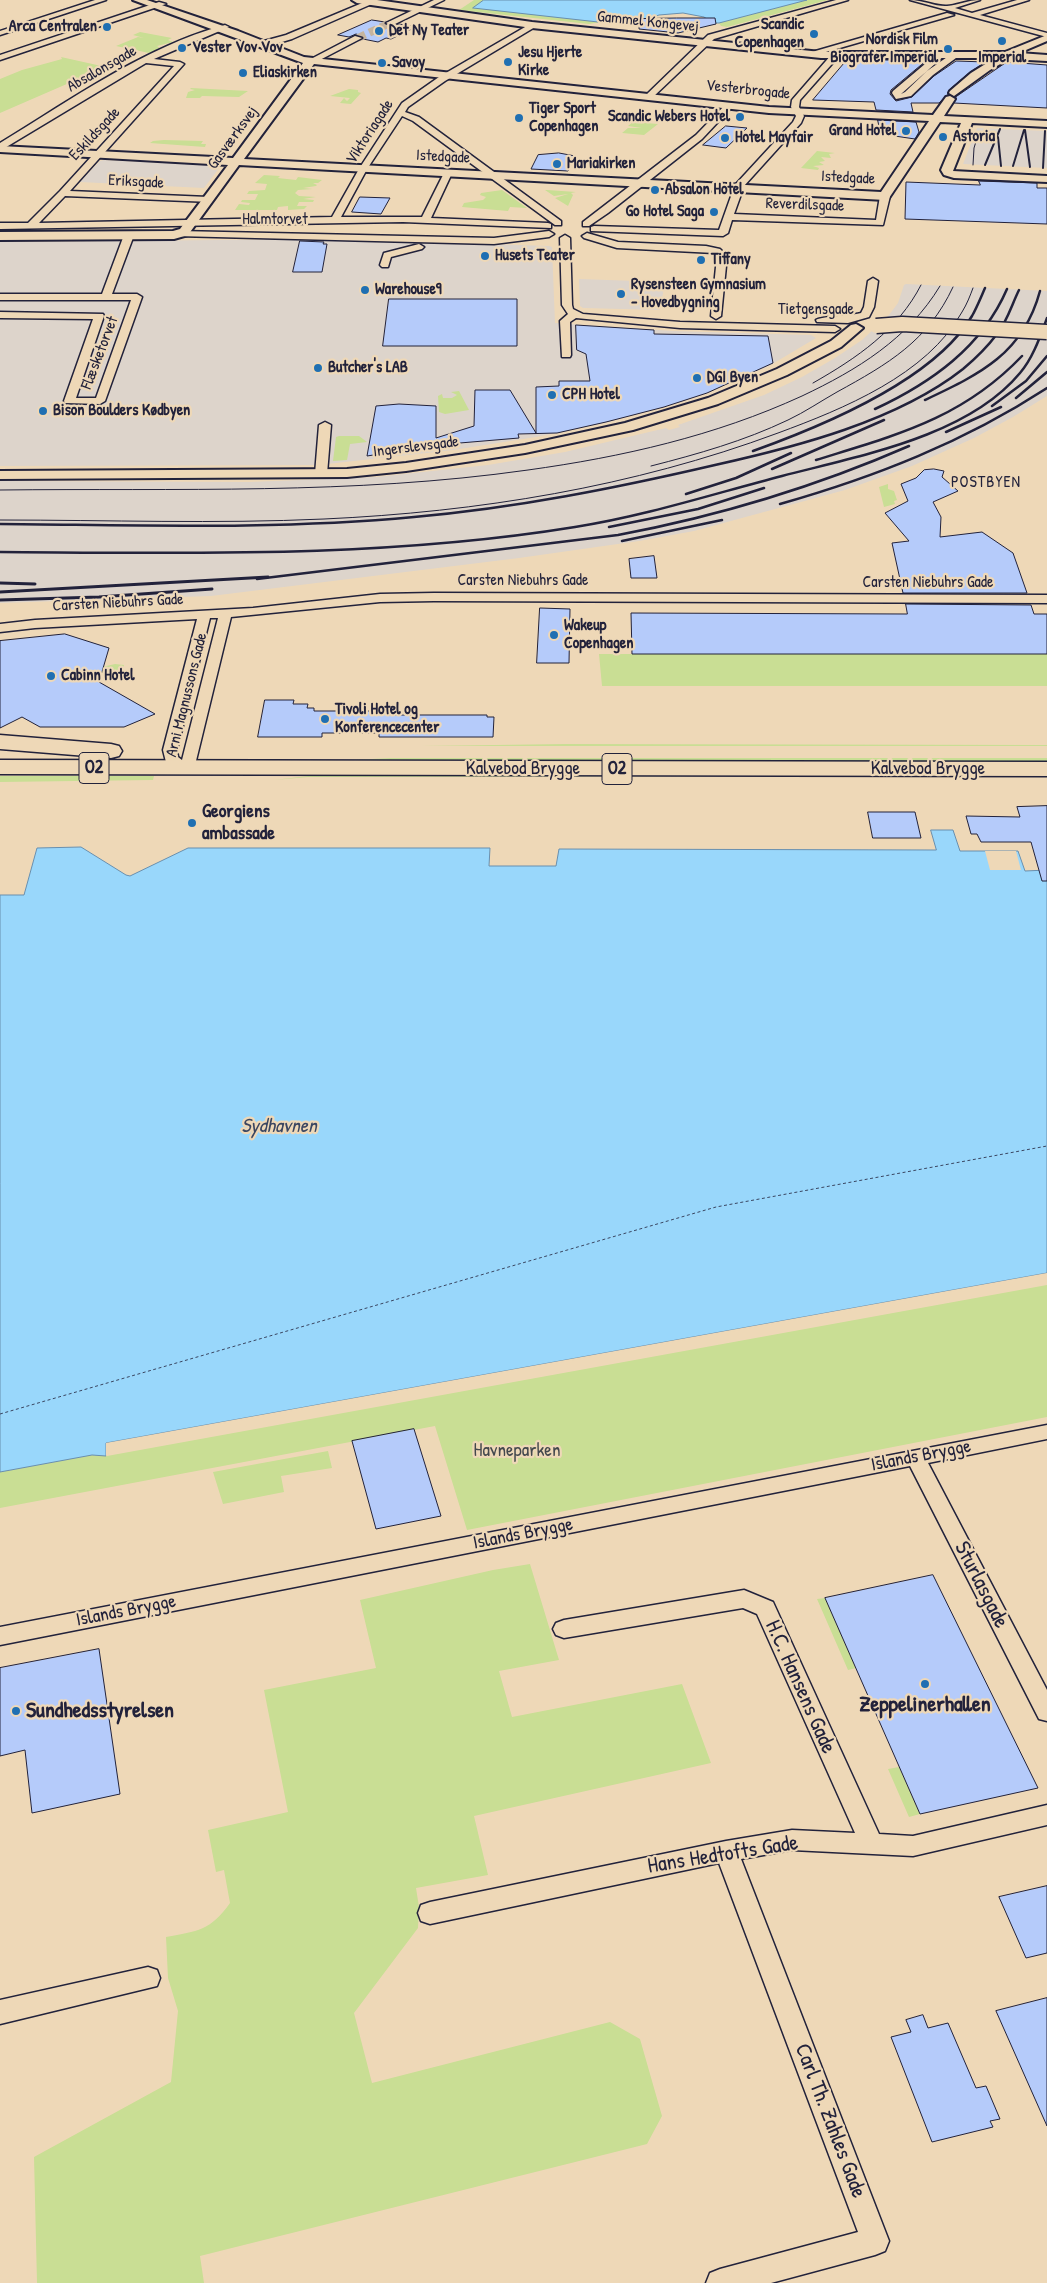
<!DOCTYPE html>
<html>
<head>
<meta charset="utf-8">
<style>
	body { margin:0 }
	canvas { display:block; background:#eed8b7 }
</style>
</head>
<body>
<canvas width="1047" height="2283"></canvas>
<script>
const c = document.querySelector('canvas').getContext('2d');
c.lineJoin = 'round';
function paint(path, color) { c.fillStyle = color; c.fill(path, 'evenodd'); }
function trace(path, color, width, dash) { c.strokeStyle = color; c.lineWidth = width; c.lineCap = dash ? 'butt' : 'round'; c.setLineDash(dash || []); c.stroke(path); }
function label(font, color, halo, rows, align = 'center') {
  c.font = font + ' "Patrick Hand",sans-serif'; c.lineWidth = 4.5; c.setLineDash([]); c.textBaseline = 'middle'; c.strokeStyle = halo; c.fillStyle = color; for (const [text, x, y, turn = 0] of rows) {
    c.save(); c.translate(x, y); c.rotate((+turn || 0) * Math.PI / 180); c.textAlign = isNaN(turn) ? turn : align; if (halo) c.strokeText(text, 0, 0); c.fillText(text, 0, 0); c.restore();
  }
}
const built = new Path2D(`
	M977,128l70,3v37l-84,-4z
	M104,160l107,5 9,2 -16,21 -124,-6 20,-21z
	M329,239l220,7 3,1 3,76 118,8 138,4 5,3 -47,28 -73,31 -87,25 -73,15 -83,13 -135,15 -318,1v-224z
	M579,279l86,3 -5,28 -77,-2 -3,-2z
	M906,284l141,7v105l-34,21 -39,21 -62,28 -67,24 -151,41 -55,10 -120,17 -308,38 -211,7v-122l249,1 127,-5 112,-12 77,-13 101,-24 3,2 11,-3 -2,-2 86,-30 38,-18 33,-19 27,-18 27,-25 9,-12 6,-18z`);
const green = new Path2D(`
	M474,0h10l117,22 -12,2 -130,-14z
	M807,0h21l-101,27 -6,-1 -2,-3z
	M140,32l32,6 -4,2 5,2 -16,4 3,2 -11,5 -33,-7 22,-9 6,1 -11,-3z
	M61,57l45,10 -106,46v-34l22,-9 40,-11z
	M191,88l57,3 -9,6 -37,-1 -2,2h-14l2,-6 7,-2 -5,-1z
	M349,89l9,1v2l3,1 -10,11 -11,-1 4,-5 3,3 3,-3 -20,-2z
	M633,122l25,2 -14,11 -22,-2 6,-5h14l-14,-2z
	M164,140l39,1 -2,3h5l-1,3 -55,-4 3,-2z
	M817,151l18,2 -6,1 2,4 -10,-1 4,4 -6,1 5,3 -11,1 6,2 -1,2 -17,-2z
	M264,175l16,1 -2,2 18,2 2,-3 24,3 -4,3h-5l4,2 -1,1 -13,2 10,1 -15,1 -3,3 4,3 17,1 -13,2 11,1 -1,2h-14l-2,4h10l-3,3 -16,1v-4l-10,1 -1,3h-42l4,-6 10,1 1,-2 -9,-1 1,-2h13l3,-6h-11l2,-3 16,-1 2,-6 -12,-1z
	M502,190l25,18 -17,-1 -2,4 -46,-4 2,-4 19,-3 3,-3 -6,-2 1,-2z
	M545,190h2l29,2 -5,1 2,2 -5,11 -13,-8 13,-4 -14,2z
	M459,391l10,19 -24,4 -6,-2 -1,-16 4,-2 1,4h9l5,-3 -6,-3z
	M339,436h20l8,6 -17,2 -3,16 -14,1 3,-24z
	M888,484v5l6,2 3,9 -3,1 1,3 -11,3 -5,-20z
	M599,654h448v32h-445z
	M115,664l9,1 -3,10 -10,1 -13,-5 4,-4z
	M566,744l481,1v1h-626z
	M390,758h657v5h-823l1,-3h128z
	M357,775h690l-690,2h-49l-34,3 34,-4z
	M0,776h154l-1,4 -153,2z
	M1047,1285v132l-580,113 -32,-104 -435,82v-36l92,-17 15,1z
	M328,1451l4,17 -51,8 3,16 -61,12 -10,-32z
	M530,1564l29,96 -60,11 13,46 170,-33 29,79 -237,53 14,59 -72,13 3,19 -1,21 -64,85 18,70 238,-61 30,17 22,77 -15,28 -447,112 4,27h-167l-3,-126 137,-75 7,-71 -10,-33 -2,-41c32,-6 44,-6 64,-34l-6,-33 -8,2 -8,-42 80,-18 -24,-122 112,-22 -16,-68 133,-30z
	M825,1598l31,70 -8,2 -31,-71z
	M899,1767l21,47 -11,3 -21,-48z`);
const water = new Path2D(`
	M484,0h323l-88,23h-6l-9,-6 -21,-4 -24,2 -13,5 -19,-2 -29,4 -125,-14z
	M931,830h22l7,21h58l7,20 22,-1v403l-941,170v13l-14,-1 -92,17v-577h24l13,-47 44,-1 45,28 4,1 58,-28h302l-1,18h67l3,-17 377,1z`);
const pier = new Path2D(`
	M985,851h31l5,19h-31z
	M1047,1273v2l-939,170 1,10 -3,1v-13z`);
const ferry = new Path2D(`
	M0,1414l716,-207 331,-61`);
const building = new Path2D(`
	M677,18h38l1,6 -38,9 -39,-4 1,-10z
	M372,20l13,2v3l7,2 7,-3 17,3 -25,12 -5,-1 -8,4 -15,-3v-3l-7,-2 -7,3 -11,-2z
	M847,60h80l-36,30 -1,4 6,7 16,-4 22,-21 22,-15 30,1 -16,10 -21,18 -1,5 -9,8h-28l2,9 -37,-2 -2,-8 -61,-2z
	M1007,62l40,3v43l-93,-5 2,-6z
	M878,120l38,2 3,10 -4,7 -34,-5z
	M726,126l21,2 -21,20 -23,-3z
	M559,153l16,3 -7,15 -37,-2 7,-14z
	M979,181l58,2v5h10v36l-142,-5 1,-37 74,3z
	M360,197l30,1 -9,16 -29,-2z
	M300,241l24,1 -1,2h4l-5,28h-29z
	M389,299h128v47h-134z
	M576,325l78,5v4l114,2 5,27 -66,30 -43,14 -58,15 -49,11 -39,1 1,4 -83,7 -69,11 9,-50 23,-2 37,2v32l38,-12 1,-36h35l26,43v-46l23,-1v-5h31l-4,-27 -9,-4z
	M934,469l10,2 -2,6 16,14 -25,11 8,15 -1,20 42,-5 31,21 14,40h-124l-11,-50 17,-2 -24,-28 23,-12 -7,-17 15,-6 8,-8z
	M654,556l3,22h-26l-2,-19z
	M906,604l125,1 3,9h13v40h-415l-1,-41 276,1z
	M540,608l30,1 -1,54h-32z
	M65,634l44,14 -10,34 56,32 -31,13h-84l-18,-10 -22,11v-87z
	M265,700h29l-1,4h15l-1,4h7v3h68v2h7v2h98v2h7l-1,20h-114v-4h-57v4h-64z
	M1047,806v75h-5l-11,-39h-50l-4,-8h-6l-5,-18 54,1 -3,-10z
	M868,812h47l6,26h-48z
	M414,1429l27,87 -65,13 -24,-88z
	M933,1575l105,213 -118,26 -95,-216z
	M99,1649l21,145 -88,19 -7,-63 -25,6v-88z
	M1047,1886v67l-21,5 -27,-61z
	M1047,1998v128l-51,-115z
	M923,2015l5,13 20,-5 28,65 10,-2 14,33 -10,2 3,6 -61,15 -41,-105 20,-5 -5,-12z`);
const minorTunnel = new Path2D(`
	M358,38l32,-15`);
const minor = new Path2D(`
	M95,0h11l-106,35v-4z
	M434,0h10l-51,25 -7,-2z
	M836,0h12l-134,39 -61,58 -7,-2 62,-60z
	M910,0c13,0 27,7 37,6 11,-1 21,-6 33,-6l-25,8 17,5 45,-13h12l-49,15 67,18v4z
	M367,1l7,2 -82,36 -27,8 -4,-2 3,-4 22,-6z
	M159,2l7,2 -166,56v-5z
	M947,13l7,2 -135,39 -7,-2z
	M532,23h3v4l-90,54 -37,26 -3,5 14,5 142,104v4h-6l-142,-104 -11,-5 -35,53 -26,48h81l22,-44 4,-3 4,3 -21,45 117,5 3,1v4l-148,-6 -403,7v-6h28l32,-32 114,-125 -28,-3 -143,86 -3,1v-7c71,-43 144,-96 225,-118l4,2 -75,32 26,3 4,2 -114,127 138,6 5,3 -2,2 -146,-6 -26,27 293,-6 27,-48 43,-66 37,-26z
	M355,36l7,2 -46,24 -7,-2z
	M938,53l7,2 -44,39 4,-2 22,-21 26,-18 7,2 -27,20 -22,21 -15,3 -4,-6 1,-2z
	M832,54l7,2 -39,44 -1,7 5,9 -3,7 -57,63 -10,28 142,6 4,-24 5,-3 5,3 -7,29 -151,-5 -4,13 -5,3 -132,-5v-4l3,-1 125,4 16,-45 58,-63 3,-6 -5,-9 1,-7z
	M727,103l7,2 -32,34 -94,74 -19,13h-6v-4l113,-87z
	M179,231l315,7 55,-7 5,3 -5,3 -55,7 -318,-8v-4z
	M129,232l5,3 -22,59h25l5,3 -37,104 -5,3 -35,-1 -1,-2 29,-82 -93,-1v-6l103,2 1,2 -28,82h20l35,-98h-131v-6h102l22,-59z
	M587,233l31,9 88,4 14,3 7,7 -6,60 -5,3 -5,-3 6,-59 -3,-4 -97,-5 -33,-10 -2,-2z
	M565,235l5,3 2,67 1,4 10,5 97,8 155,4 5,3 -5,3 -155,-4 -104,-10 -6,4 1,33 -1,2h-8l-2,-36 8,-7 -6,-9 -2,-67z
	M419,244l5,3 -2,2 -31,8 -3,10h-6l-2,-2 4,-12z
	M873,278l5,3 -4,26 -5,10 -21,6 -31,-1 -1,-2c5,-4 34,-4 45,-7l3,-6 4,-26z
	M325,422l6,3 -4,49 -6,3 -6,-3 4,-49z
	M434,593l613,2v8l-613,-2 -54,1 -149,15 -37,152 -7,4 -21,-11 -3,-12 34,-131 -162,9 -35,4v-8l35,-4 218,-12 127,-14zM210,618h8l-36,142 -4,-3 -1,-7z
	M1047,1425v14l-119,24 119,227v31l-8,-2 -129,-253 -910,179v-18z
	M744,1590l29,12 106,232 34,2 134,-31v20l-134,31 -121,-6 -51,9 148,382 -4,10 -10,4 -104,28h-65l4,-10 10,-4 138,-37 -139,-369 -289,61 -9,-3 -3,-8 3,-8 9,-3 296,-61 66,-11 63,3 -98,-219 -14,-6 -179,30 -8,-3 -3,-6 3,-6 8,-3z
	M148,1967l9,3 3,8 -3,8 -157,38v-24z`);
const tertiary = new Path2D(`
	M133,0h14l91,31 66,26 465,50 164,8 13,-18 4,-1 5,3 -11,17 103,5v6l-75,-4 -19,48 94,5v6l-93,-4 -10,-3 -3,-5 20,-47 -21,-1 -51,76 -4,2 -646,-35 -51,70 -14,4 -174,1v-8l173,-1 7,-2 48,-64 -228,-13v-6l233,12 70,-95zM314,64l455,49 160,8 -48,71 -637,-33z
	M352,0h25l155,22 289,30h184l42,-17v6l-28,12 28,2v6l-38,-2 -19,11 -36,26 -5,-3 1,-2 21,-18 24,-15h-174l-289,-30 -175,-25z
	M856,324l7,4 -22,19 -54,28 -69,29 -85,26 -108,23 -119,18 -59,6 -347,2v-8l347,-2 59,-6 119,-18 100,-22 83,-25 69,-29 54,-28 20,-16z`);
const primary = new Path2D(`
	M0,735l111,9 8,2 3,5 -3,5 -8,2 -111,-9z
	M0,760l1047,2v14l-1047,-2z`);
const tram = new Path2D(`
	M973,165l1,-17 4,-13
	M813,383c44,-25 85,-53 108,-98
	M651,466c47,-12 93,-25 137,-46 17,-8 33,-19 49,-28 51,-28 91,-51 116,-105
	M0,490c177,-2 352,5 528,-20 94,-13 187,-34 274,-74 55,-26 106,-57 138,-110
	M0,520c108,0 216,4 324,-1 154,-7 309,-32 454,-86 65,-24 149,-58 184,-121 5,-8 8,-16 11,-24`);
const railFar2 = new Path2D(`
	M1025,130l5,37
	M998,137l3,29
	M985,165l15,-36
	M1013,166l11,-36
	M1043,168l2,-37`);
const railFar1 = new Path2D(`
	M1016,398l31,-26
	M925,400c55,-26 98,-46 115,-109
	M992,406l34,-25 21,-25
	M875,409c56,-26 107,-62 132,-120
	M946,432l55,-25
	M753,451c67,-24 181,-71 219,-135 5,-9 9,-19 13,-28
	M816,460c80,-25 146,-41 206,-104
	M772,469l112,-49
	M686,494l50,-16 55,-25
	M780,504c95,-27 184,-62 267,-116
	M0,524c138,1 277,6 414,-7 102,-9 202,-29 301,-52 81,-18 182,-44 248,-96 12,-10 25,-23 34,-35 10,-12 15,-30 22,-44
	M609,527l89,-18 66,-21
	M622,541l100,-21
	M0,552c192,1 385,6 575,-25 70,-11 138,-33 207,-51 76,-20 185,-39 238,-103 13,-15 20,-36 27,-55
	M257,579l361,-44c101,-19 197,-48 291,-89`);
const rail = new Path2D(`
	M0,583l35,1
	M0,592l268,-15
	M0,600l99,-3 113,-8`);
const tertiaryBridge = new Path2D(`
	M876,326l26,-2 145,8`);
const markers = [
	[107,27,5,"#1f6fb2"],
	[379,31,5,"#1f6fb2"],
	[814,34,5,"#1f6fb2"],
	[1002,41,5,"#1f6fb2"],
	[182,48,5,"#1f6fb2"],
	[948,49,5,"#1f6fb2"],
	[508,62,5,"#1f6fb2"],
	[382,63,5,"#1f6fb2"],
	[243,73,5,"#1f6fb2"],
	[740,117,5,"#1f6fb2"],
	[519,118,5,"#1f6fb2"],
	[906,131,5,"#1f6fb2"],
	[943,137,5,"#1f6fb2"],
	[725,138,5,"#1f6fb2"],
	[557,164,5,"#1f6fb2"],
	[655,190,5,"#1f6fb2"],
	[714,212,5,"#1f6fb2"],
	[485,256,5,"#1f6fb2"],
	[701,260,5,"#1f6fb2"],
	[365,290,5,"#1f6fb2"],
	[621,294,5,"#1f6fb2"],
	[318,368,5,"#1f6fb2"],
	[697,378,5,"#1f6fb2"],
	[552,395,5,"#1f6fb2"],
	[43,411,5,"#1f6fb2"],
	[554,635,5,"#1f6fb2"],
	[51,676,5,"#1f6fb2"],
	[325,719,5,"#1f6fb2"],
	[192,823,5,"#1f6fb2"],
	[925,1684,5,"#1f6fb2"],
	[16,1711,5,"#1f6fb2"]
];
const farStreetnames = [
	["Gammel Kongevej",648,22,6],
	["Absalonsgade",102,69,-30],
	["Vesterbrogade",748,90,6],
	["Viktoriagade",370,132,-57],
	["Eskildsgade",95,134,-47],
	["Gasværksvej",233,138,-54],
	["Istedgade",443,157,3],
	["Istedgade",848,178,3],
	["Eriksgade",136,182,3],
	["Reverdilsgade",805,205,2],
	["Halmtorvet",275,220],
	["Tietgensgade",816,310],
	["Flæsketorvet",100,353,-69],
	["Ingerslevsgade",416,447,-7],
	["Carsten Niebuhrs Gade",523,581],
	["Carsten Niebuhrs Gade",928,583],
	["Carsten Niebuhrs Gade",118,603,-3],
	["Arni Magnussons Gade",187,695,-76]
];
const farPoinames = [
	["Scandic",804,25,"right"],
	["Copenhagen",804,43,"right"],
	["Arca Centralen",97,27,"right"],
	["Det Ny Teater",389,31],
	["Nordisk Film",938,40,"right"],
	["Biografer Imperial",938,58,"right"],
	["Vester Vov Vov",192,48],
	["Jesu Hjerte",518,53],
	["Kirke",518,71],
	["Imperial",1002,58,"center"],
	["Savoy",392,63],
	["Eliaskirken",253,73],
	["Tiger Sport",529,109],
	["Copenhagen",529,127],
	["Scandic Webers Hotel",730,117,"right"],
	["Grand Hotel",896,131,"right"],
	["Astoria",953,137],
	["Hotel Mayfair",735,138],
	["Mariakirken",567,164],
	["Absalon Hotel",665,190],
	["Go Hotel Saga",704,212,"right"],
	["Husets Teater",495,256],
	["Tiffany",711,260],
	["Rysensteen Gymnasium",631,285],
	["- Hovedbygning",631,303],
	["Warehouse9",375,290],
	["Butcher's LAB",328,368],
	["DGI Byen",707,378],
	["CPH Hotel",562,395],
	["Bison Boulders Kødbyen",53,411],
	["Wakeup",564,626],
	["Copenhagen",564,644],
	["Cabinn Hotel",61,676],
	["Tivoli Hotel og",335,710],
	["Konferencecenter",335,728]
];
const farNeighbourhoodnames = [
	["POSTBYEN",986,483]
];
const shields = [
	[94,768,30],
	[617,769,30]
];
const shieldNames = [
	["O2",94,768],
	["O2",617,769]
];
const streetNames = [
	["Kalvebod Brygge",523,769],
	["Kalvebod Brygge",928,769],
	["Islands Brygge",921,1456,-11],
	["Islands Brygge",523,1534,-11],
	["Islands Brygge",126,1611,-11]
];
const poiNames = [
	["Georgiens",202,812],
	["ambassade",202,834]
];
const parkNames = [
	["Havneparken",517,1451]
];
const waterNames = [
	["Sydhavnen",279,1127]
];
const nearStreetnames = [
	["Sturlasgade",981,1585,63],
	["H.C. Hansens Gade",800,1687,66],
	["Hans Hedtofts Gade",723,1855,-9],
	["Carl Th. Zahles Gade",830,2121,69]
];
const nearPoinames = [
	["Zeppelinerhallen",925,1705],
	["Sundhedsstyrelsen",26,1711,"left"]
];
paint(built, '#ddd4cb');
paint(green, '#c9de94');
paint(water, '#99d7fb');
trace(water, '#698fae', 1);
paint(pier, '#eed8b7');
trace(ferry, '#3a4661', 1, [3, 2.5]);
paint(building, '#b5cbfa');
trace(building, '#22223b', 1);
trace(minorTunnel, '#c5b49e', 8, [8, 4.5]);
trace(minor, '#22223b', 3);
trace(tertiary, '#22223b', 4);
trace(primary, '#22223b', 3);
paint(minor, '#eed8b7');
paint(tertiary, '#eed8b7');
paint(primary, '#eed8b7');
trace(tram, '#22223b', 1);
trace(railFar2, '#22223b', 2);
trace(railFar1, '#22223b', 2.5);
trace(rail, '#22223b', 3);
trace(tertiaryBridge, '#22223b', 17, []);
trace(tertiaryBridge, '#eed8b7', 14);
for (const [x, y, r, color] of markers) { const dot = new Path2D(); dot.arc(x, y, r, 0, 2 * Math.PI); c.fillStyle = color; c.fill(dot); trace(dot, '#eed8b7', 2); }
label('16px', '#22223b', '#eed8b7', farStreetnames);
label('bold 16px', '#22223b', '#eed8b7', farPoinames, 'left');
c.letterSpacing = '1px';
label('16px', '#22223b', '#eed8b7', farNeighbourhoodnames);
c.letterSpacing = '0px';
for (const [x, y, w] of shields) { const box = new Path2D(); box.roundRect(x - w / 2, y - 15.5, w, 31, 4); c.fillStyle = '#eed8b7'; c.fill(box); trace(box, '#22223b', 1); }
label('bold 18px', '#22223b', null, shieldNames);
label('19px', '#22223b', '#eed8b7', streetNames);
label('bold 19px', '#22223b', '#eed8b7', poiNames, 'left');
label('19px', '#43484d', '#eed8b7', parkNames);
label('italic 20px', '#3a4661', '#eed8b7', waterNames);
label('22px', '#22223b', '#eed8b7', nearStreetnames);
label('bold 22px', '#22223b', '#eed8b7', nearPoinames);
</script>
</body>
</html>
